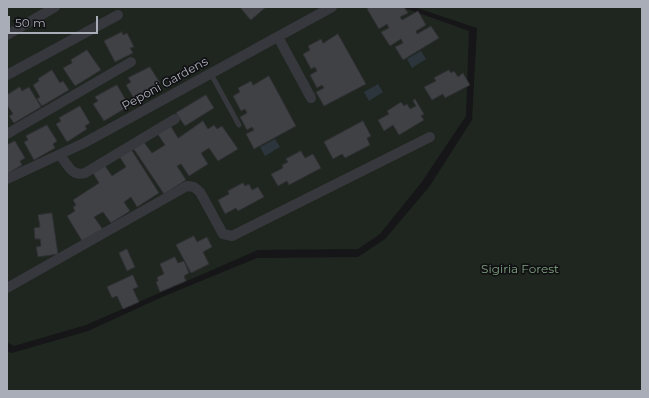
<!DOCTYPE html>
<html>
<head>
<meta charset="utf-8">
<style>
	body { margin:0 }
	#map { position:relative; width:649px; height:398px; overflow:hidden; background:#161618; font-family:Montserrat,sans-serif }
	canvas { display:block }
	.frame { position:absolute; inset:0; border:8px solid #a8adb8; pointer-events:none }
	.scale { position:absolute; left:8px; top:16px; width:90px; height:18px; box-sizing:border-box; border:2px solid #a8adb8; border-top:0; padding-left:5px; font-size:12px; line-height:14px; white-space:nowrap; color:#a8adb8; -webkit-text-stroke:3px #111113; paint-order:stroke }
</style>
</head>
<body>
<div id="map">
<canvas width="649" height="398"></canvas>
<div class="frame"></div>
<div class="scale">50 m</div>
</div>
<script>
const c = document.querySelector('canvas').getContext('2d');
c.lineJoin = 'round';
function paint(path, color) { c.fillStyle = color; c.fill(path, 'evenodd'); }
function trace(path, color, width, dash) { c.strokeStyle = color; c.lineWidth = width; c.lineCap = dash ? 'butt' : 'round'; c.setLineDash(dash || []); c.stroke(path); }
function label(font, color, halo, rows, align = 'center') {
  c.font = font + ' Montserrat,sans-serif'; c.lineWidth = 3.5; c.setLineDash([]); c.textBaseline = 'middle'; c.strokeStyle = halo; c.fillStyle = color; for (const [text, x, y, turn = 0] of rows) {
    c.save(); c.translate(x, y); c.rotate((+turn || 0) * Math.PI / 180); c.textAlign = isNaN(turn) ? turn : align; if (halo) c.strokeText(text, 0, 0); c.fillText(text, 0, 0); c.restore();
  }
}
const green = new Path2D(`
	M7,7h395l67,24 -3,85 -45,67 -41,51 -22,15 -100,1 -172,75 -72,21 -7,-4z
	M414,7h228v384h-635v-40l5,2 76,-22 74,-34 95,-39 101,-1 27,-18 44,-52 43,-67 5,-92z`);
const water = new Path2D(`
	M421,51l5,8 -14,9 -5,-9z
	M378,84l5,8 -14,9 -5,-9z
	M275,139l5,8 -15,9 -5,-9z`);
const building = new Path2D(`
	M240,7h26l-15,13z
	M370,7h34l4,6 -8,4 2,3 16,-9 8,14 -10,6 1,3 14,-8 8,12 -36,22 -8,-13 8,-4 -2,-4 -11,7 -9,-14 8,-4 -2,-4 -8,5 -12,-20z
	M122,32l1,3 4,-2 7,14 -4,1 3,5 -18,9 -11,-21z
	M338,34l28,50 -42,22 -8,-14 8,-4 -2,-3 -5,3 -7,-13 7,-4 -2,-4 -4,2 -8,-15 7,-4 -2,-4 13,-7 2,4z
	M87,50l14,20 -26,16 -12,-18 9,-5 -1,-3z
	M150,67l10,16 -5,3 2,4 -21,12 -10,-17 5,-3 -3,-4z
	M52,70l8,13 3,-2 6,9 -27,16 -5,-7 3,-2 -7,-12 6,-4 -1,-2z
	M449,70l2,3 3,-2 4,6 5,-4 7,12 -25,13 -2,-4 -11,6 -8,-13 12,-6 -2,-3z
	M269,76l27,50 -42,23 -8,-15 8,-4 -2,-3 -5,3 -7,-13 7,-4 -2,-4 -4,2 -8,-15 7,-4 -2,-4 13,-7 2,4z
	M117,85l10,17 -5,3 2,4 -20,12 -11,-17 5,-3 -3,-4z
	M20,87l2,4 7,-4 12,20 -27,16 -5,-7 4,-2 -6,-9v-10z
	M206,95l8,13 -29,18 -9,-13z
	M415,99l9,15 -3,2 3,4 -25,15 -6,-10 -9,6 -6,-11 11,-6 -2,-3 14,-9 3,4 3,-2 3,5 6,-3 -3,-5z
	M80,106l10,17 -5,3 2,3 -20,13 -11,-18 5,-3 -2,-3z
	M203,121l5,8 6,-4 3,4 5,-3 16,23 -20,12 -9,-13 -8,5 7,11 -19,12 -8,-12 -4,2 9,14 -22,14 -31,-46 10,-7 9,12 13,-8 -8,-12 13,-8 8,13z
	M363,121l8,15 -4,2 3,7 -25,13 -3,-4 -9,5 -9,-17z
	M47,125l10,16 -4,3 2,4 -21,12 -10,-18 4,-2 -2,-4z
	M15,141l10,17 -5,3 2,4 -15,9v-29z
	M131,149l28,44 -22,14 -6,-10 -7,5 6,9 -19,12 -8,-11 -9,5 10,14 -20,13 -17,-28 8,-5 -2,-4 3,-2 -3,-5 26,-17 -6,-10 12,-7 7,10 14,-9 -7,-11z
	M301,151l4,7 8,-4 8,14 -32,17 -2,-4 -9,5 -7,-12 12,-6 -1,-3 6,-3 -2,-3z
	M243,183l2,3 4,-2 3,6 6,-3 6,10 -26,14 -2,-3 -11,6 -7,-14 11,-6 -1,-3z
	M52,213l6,41 -20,3 -2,-10 5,-1 -1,-7h-5l-1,-11 6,-1 -2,-12z
	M194,236l3,6 10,-5 5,10 -9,5 6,12 -18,9 -15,-28z
	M127,249l8,18 -8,4 -8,-18z
	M175,257l3,6 6,-2 5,12 -5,3 2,5 -26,11 -4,-10 2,-1 -1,-4 7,-3 -4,-10z
	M133,275l5,12 -5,2 6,13 -16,7 -6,-13 -5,2 -5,-11z`);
const lane = new Path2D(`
	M211,74l28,51`);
const street = new Path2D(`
	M7,35l48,-28
	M278,37l33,61
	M7,75l111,-60
	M7,134l124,-72
	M60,155c7,9 12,22 25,18l90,-54
	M7,179l77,-36 248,-136
	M7,288l180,-102 7,1 6,5 23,42 9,2 198,-99`);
const streetNames = [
	["Peponi Gardens",165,84,-29]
];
const parkNames = [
	["Sigiria Forest",520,269]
];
paint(green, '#1e261f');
paint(water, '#2c353c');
paint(building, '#404145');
trace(building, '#303034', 1);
trace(lane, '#37383d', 5);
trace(street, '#37383d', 10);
label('12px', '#a8adb8', '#111113', streetNames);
label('12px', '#7fa381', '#111113', parkNames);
</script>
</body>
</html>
